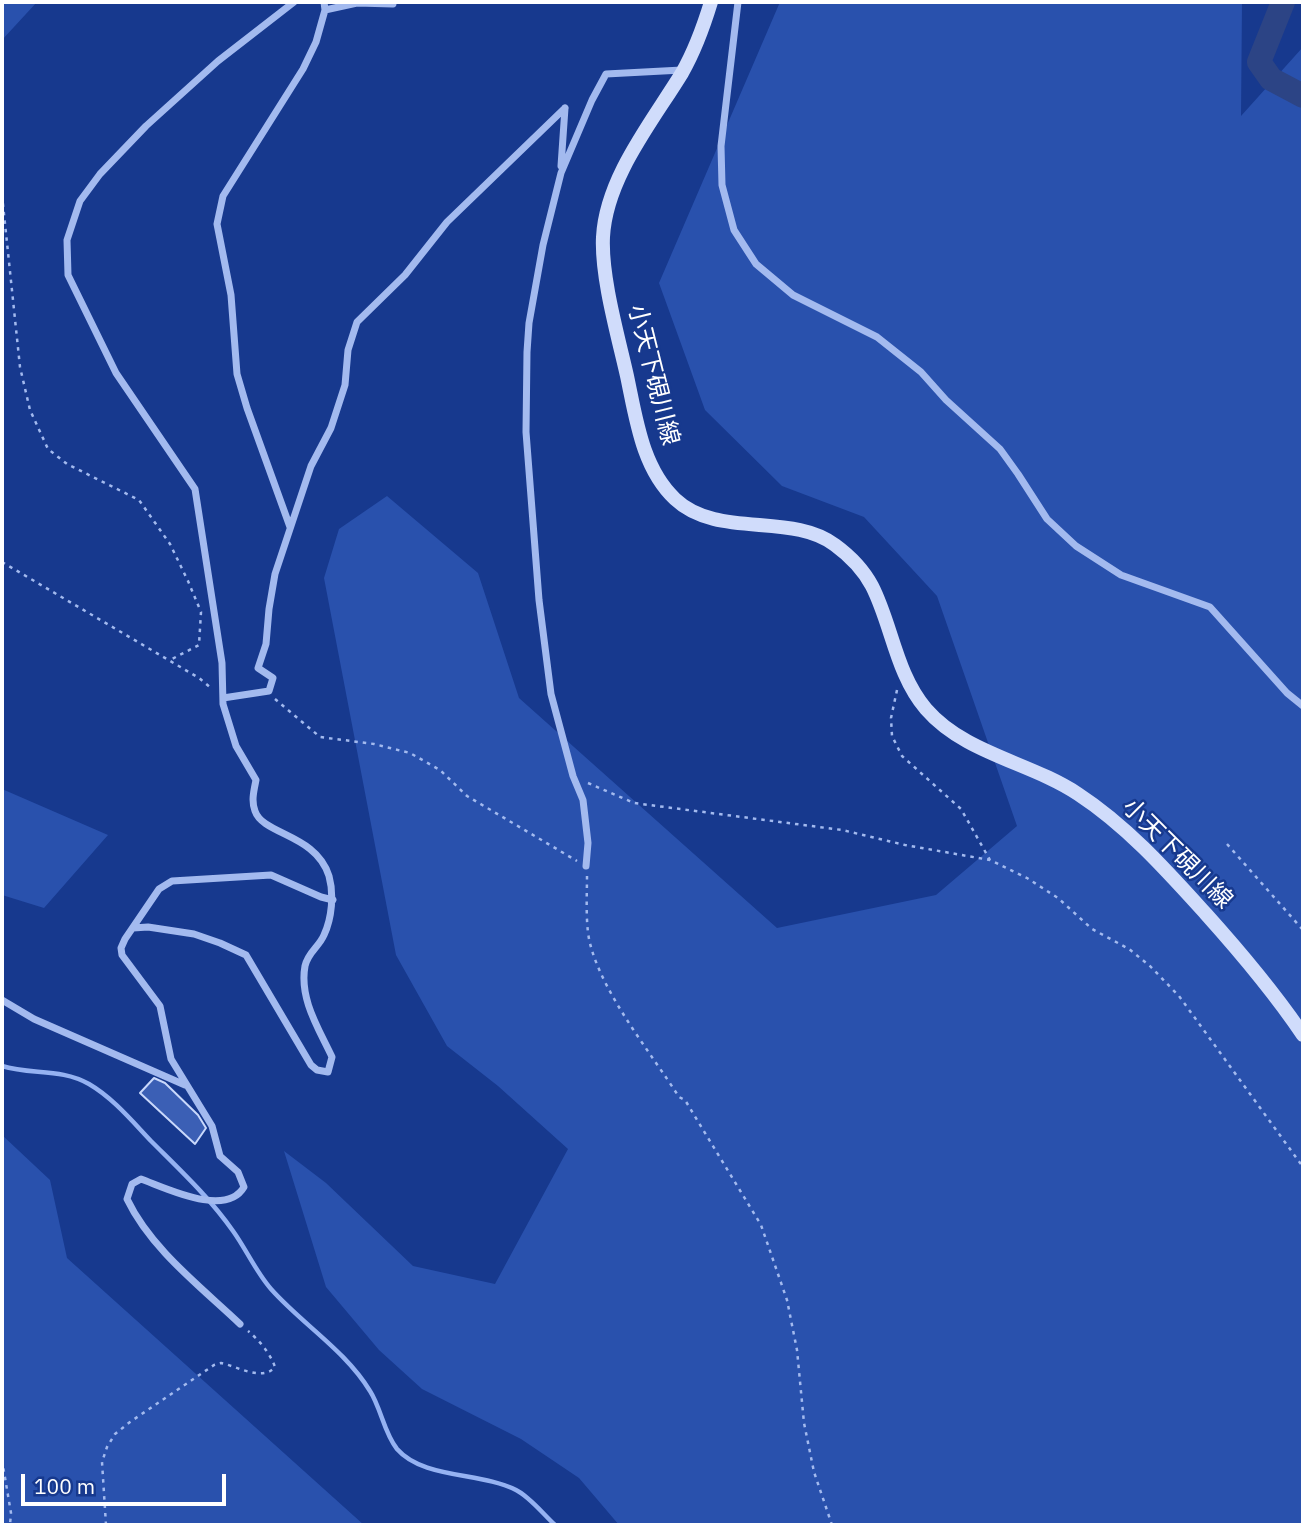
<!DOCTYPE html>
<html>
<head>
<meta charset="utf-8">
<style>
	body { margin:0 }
	#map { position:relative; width:1305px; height:1527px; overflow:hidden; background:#17398e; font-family:"IBM Plex Sans",sans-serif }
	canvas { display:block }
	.frame { position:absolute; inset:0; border:4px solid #fff; pointer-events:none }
	.scale { position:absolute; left:21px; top:1474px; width:205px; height:32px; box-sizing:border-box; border:4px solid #fff; border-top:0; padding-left:9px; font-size:21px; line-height:24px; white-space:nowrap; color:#fff; -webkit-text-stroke:5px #17398e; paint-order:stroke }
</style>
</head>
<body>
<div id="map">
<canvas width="1305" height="1527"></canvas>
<div class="frame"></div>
<div class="scale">100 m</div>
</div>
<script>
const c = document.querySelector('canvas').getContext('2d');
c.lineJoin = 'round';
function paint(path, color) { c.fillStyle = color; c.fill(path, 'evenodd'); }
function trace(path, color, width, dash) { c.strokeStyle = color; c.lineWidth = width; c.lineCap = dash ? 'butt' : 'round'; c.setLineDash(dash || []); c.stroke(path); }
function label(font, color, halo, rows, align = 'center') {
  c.font = font + ' "IBM Plex Sans","Noto Sans JP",sans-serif'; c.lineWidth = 5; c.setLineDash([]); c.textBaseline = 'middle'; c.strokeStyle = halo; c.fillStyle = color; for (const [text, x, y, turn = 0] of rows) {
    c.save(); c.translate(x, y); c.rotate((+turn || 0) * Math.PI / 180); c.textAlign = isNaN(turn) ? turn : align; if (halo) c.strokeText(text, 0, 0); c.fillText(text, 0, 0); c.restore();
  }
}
const green = new Path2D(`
	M2,2h35l-35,38z
	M780,2h462l-1,114 62,-69v1478h-684l-40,-47 -58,-39 -99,-50 -43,-39 -53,-63 -42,-136 42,32 87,83 82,18 73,-135 -70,-63 -51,-40 -51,-91 -72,-377 15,-49 48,-33 91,77 41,125 258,230 159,-33 81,-69 -80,-230 -73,-79 -82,-31 -77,-76 -46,-127z
	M2,789l106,46 -64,73 -42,-13z
	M2,1135l48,45 17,78 297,267h-362z`);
const stream = new Path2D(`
	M2,1066c29,9 59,2 87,18 24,14 43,37 62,57 29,29 59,57 82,90 13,18 23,41 38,58 31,35 74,61 99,102 11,17 14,42 27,58 26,30 84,23 119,41 14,7 27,24 39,35`);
const river = new Path2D(`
	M1283,2l-24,60 12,17 32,17`);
const building = new Path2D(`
	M154,1078l11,5 33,32 8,13 -11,16 -55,-51z`);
const path = new Path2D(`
	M2,195l18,172 10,43 18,39 19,15 72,36 31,44 18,37 13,31 -2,33 -29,15
	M2,562l197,116 12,10
	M897,690l-6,28 1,18 10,20 59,53 29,51
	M275,699l45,38 54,7 36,9 30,17 27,26 110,65
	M588,783l46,20 208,27 63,15 85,15 37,18 31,20 34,31 37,20 21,17 29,30 124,171
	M1227,844l76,86
	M587,876c0,21 -2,52 4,71 14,50 60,106 88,150l6,3 76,125 26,75 10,50 7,73 10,49 18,53
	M2,1460l9,53 -1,12
	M106,1525l-4,-63 5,-15 8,-13 15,-12 84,-57 7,-2c15,3 42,19 54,4 -5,-14 -16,-27 -27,-36`);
const street = new Path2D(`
	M738,2l-17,144 1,39 12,45 22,34 37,31 84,42 44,35 25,28 54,49 18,25 29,45 29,27 45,29 89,32 77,86 16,13
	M325,10l32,-7 36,1v-2
	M561,166l4,-58
	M290,527l-43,-119 -10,-34 -6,-79 -14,-71 6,-28 80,-127 13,-27 9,-32 -1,-8
	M223,698l46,-7 4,-13 -15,-10 8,-24 3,-35 6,-35 36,-108 20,-38 14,-43 3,-35 9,-28 48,-47 42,-53 118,-114
	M586,866l2,-23 -5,-43 -10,-24 -22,-82 -12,-94 -13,-168 1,-80 2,-29 14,-78 18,-72 31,-73 14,-26 76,-4
	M133,928l15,-1 46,7 26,9 26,12 65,110 6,5 11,2 4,-15c-13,-28 -33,-58 -27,-91 3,-14 14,-19 19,-31 8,-17 10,-41 5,-59 -13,-42 -66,-41 -74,-65 -4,-10 -1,-21 1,-31l-20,-34 -13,-42 -1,-41 -27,-174 -79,-116 -48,-98 -1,-35 13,-39 20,-27 46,-48 72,-65 76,-59
	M2,1000l32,19 151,66
	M240,1324c-40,-38 -89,-75 -113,-125l5,-15 9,-5c25,9 85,39 103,8l-6,-15 -18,-16 -8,-30 -41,-67 -11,-53 -38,-51 -1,-7 4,-9 34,-50 13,-8 99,-6 50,22 12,3`);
const secondary = new Path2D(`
	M711,2c-7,23 -17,50 -29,71 -30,49 -76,105 -79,164 -2,40 15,99 24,139 9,42 15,92 48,123 42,40 117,13 160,46 15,11 28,24 37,41 20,39 24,88 54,123 39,45 104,53 152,85 49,32 89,77 128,120 35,39 68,78 97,121`);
const streetNames = [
	["小天下硯川線",653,375,76],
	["小天下硯川線",1177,854,45]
];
paint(green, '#2951ad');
trace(stream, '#95b2f2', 4.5);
trace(river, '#2c4485', 24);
paint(building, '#3b5fb5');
trace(building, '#c9d8fb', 2);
trace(path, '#a3baef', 2.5, [3.5, 5]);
trace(street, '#a3baef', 7);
trace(secondary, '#d0dcfb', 14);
label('24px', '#fff', '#17398e', streetNames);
</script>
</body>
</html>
